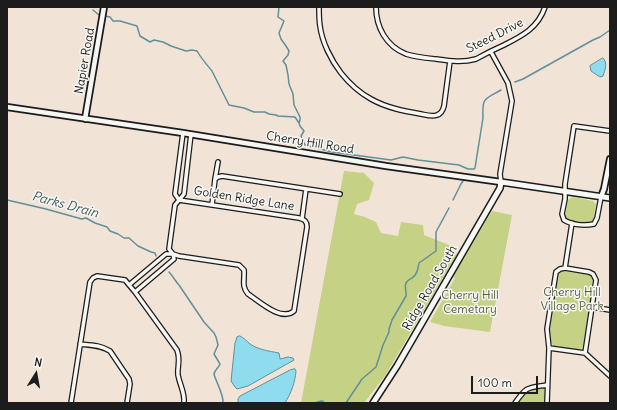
<!DOCTYPE html>
<html>
<head>
<meta charset="utf-8">
<style>
	body { margin:0 }
	#map { position:relative; width:617px; height:410px; overflow:hidden; background:#f1e4d6; font-family:Delius,sans-serif }
	canvas { display:block }
	.frame { position:absolute; inset:0; border:8px solid #1c1c1c; pointer-events:none }
	.north { position:absolute; left:16px; top:354px; width:40px; height:40px; -webkit-text-stroke:3px #f6f6f2; paint-order:stroke; rotate:11deg; font-size:11px; font-weight:700; line-height:16px; text-align:center; color:#1c1c1c }
	.north::after { content:''; display:block; margin:auto; width:14px; height:18px; background:#1c1c1c; clip-path:polygon(50% 0,100% 100%,50% 72%,0 100%) }
	.scale { position:absolute; left:471px; top:376px; width:67px; height:18px; box-sizing:border-box; border:2px solid #1c1c1c; border-top:0; padding-left:5px; font-size:12px; line-height:14px; white-space:nowrap; color:#1c1c1c; -webkit-text-stroke:3px #f6f6f2; paint-order:stroke }
</style>
</head>
<body>
<div id="map">
<canvas width="617" height="410"></canvas>
<div class="frame"></div>
<div class="north">N</div>
<div class="scale">100 m</div>
</div>
<script>
const c = document.querySelector('canvas').getContext('2d');
c.lineJoin = 'round';
function paint(path, color) { c.fillStyle = color; c.fill(path, 'evenodd'); }
function trace(path, color, width, dash) { c.strokeStyle = color; c.lineWidth = width; c.lineCap = dash ? 'butt' : 'round'; c.setLineDash(dash || []); c.stroke(path); }
function label(font, color, halo, rows, align = 'center') {
  c.font = font + ' Delius,sans-serif'; c.lineWidth = 3; c.setLineDash([]); c.textBaseline = 'middle'; c.strokeStyle = halo; c.fillStyle = color; for (const [text, x, y, turn = 0] of rows) {
    c.save(); c.translate(x, y); c.rotate((+turn || 0) * Math.PI / 180); c.textAlign = isNaN(turn) ? turn : align; if (halo) c.strokeText(text, 0, 0); c.fillText(text, 0, 0); c.restore();
  }
}
const green = new Path2D(`
	M344,171l20,2 10,10 -5,17 -12,4 -3,10 11,3 11,5 5,11 17,3 3,-14 22,3 1,10 25,10 8,9 -72,122 -21,27h-63z
	M573,197l20,4 3,3 -3,17 -3,3 -23,-4 -2,-3 3,-17z
	M492,211l20,4 -22,117 -46,-6 -14,-4 25,-44 -2,-1z
	M561,271l29,4 3,4 -10,68 -3,3 -26,-4 -3,-3 -1,-13 8,-56z
	M540,388l4,1 2,3 -1,11h-28l9,-12z`);
const water = new Path2D(`
	M603,58c5,5 2,12 0,18l-3,1 -9,-6 -1,-5z
	M240,336c4,2 7,5 10,8 9,6 19,7 29,9l1,6 8,-2 5,1 1,2 -46,26 -11,3 -2,-2 -4,-6 4,-38 2,-6z
	M295,369l1,2c-1,12 -5,22 -11,32h-47v-4l2,-3 50,-26z`);
const stream = new Path2D(`
	M279,7l-1,10 6,4 -5,12 2,6 5,7 3,5 -1,4 -5,6 3,4 2,10 1,9 4,10 1,11 6,12v3l-1,3
	M93,10l6,5
	M105,16l5,1 3,4h7l17,5 3,10 10,6 4,-2 9,2 8,4 15,5 6,-1 5,1c4,7 10,14 15,20l17,34 15,3 10,4h11l4,2 7,1 2,1 17,1 4,6 1,3 4,5 -3,5 4,9 27,7 59,8 12,-3 15,3 41,5 9,4h6l1,-1 8,-50c-1,-21 1,-18 18,-28
	M515,82l8,-3 70,-39 7,-3 10,-7
	M7,200l39,9 25,7 11,3 4,-1 9,5 12,4 3,4 8,3 6,4h5l9,8 13,6 4,1 1,3
	M453,200l8,-16 2,-3
	M169,272c4,4 6,9 10,13l25,37 10,11 2,4 2,8 -4,9 6,10c-1,4 -5,5 -6,10 2,8 10,21 9,29
	M315,403l6,-2h2l1,2
	M346,403l16,-24 14,-12 7,-22 6,-13v-3l3,-9 14,-24c1,-4 -2,-9 0,-13 2,-3 3,-3 6,-5 5,-3 6,-9 7,-15l17,-12v-19l13,-24`);
const minor = new Path2D(`
	M319,7c0,6 0,13 1,19 2,16 11,34 21,47 8,10 19,20 30,26 16,9 33,12 50,15 5,1 11,3 16,1 4,-1 6,-5 7,-9l6,-45
	M376,7c0,20 10,39 30,47 9,3 20,4 30,5 14,2 26,4 40,0 9,-5 19,-10 28,-14 18,-9 34,-17 41,-38
	M491,52l17,31 4,18 -12,73 1,8
	M215,179l3,-17
	M601,197l-4,21 -3,6c-10,2 -22,1 -30,-4l-2,-6 3,-15v-15l9,-58 36,5
	M179,200l-4,-6 8,-61
	M212,205l3,-26 3,-2 4,-1 118,18
	M302,219l4,-30
	M565,268l24,4 4,2 3,6 -11,73
	M129,285l37,-31h7l6,2 60,9 5,5c1,9 -3,16 4,24 11,7 33,28 46,17l13,-84c0,-6 -3,-8 -8,-9l-120,-18
	M135,292l39,-33 -1,-5 -4,-5 6,-44 9,-11 7,-60
	M592,307l18,3
	M80,344c10,1 21,1 30,7l19,28 1,5 -3,19
	M549,348l36,5 25,23
	M71,403l19,-121 3,-4 4,-2 28,4 10,12 42,58c4,11 0,16 1,25 2,11 7,17 6,28
	M515,403c12,-17 12,-15 32,-18
	M547,403l2,-55 -2,-19 9,-57 4,-3 5,-1 7,-45`);
const tertiary = new Path2D(`
	M7,107l176,26 203,33 115,16
	M85,119l19,-112
	M601,197l3,-8 6,-30`);
const secondary = new Path2D(`
	M373,403l24,-37 92,-159 11,-19 1,-6 109,16`);
const streetNames = [
	["Steed Drive",495,36,-27],
	["Napier Road",85,61,-80],
	["Cherry Hill Road",310,143,9],
	["Golden Ridge Lane",244,199,9],
	["Ridge Road South",430,288,-60]
];
const parkNames = [
	["Cherry Hill",572,293],
	["Village Park",572,307],
	["Cherry Hill",470,296],
	["Cemetary",470,310]
];
const waterNames = [
	["Parks Drain",65,205,15]
];
paint(green, '#c5d184');
paint(water, '#8fdcef');
trace(water, '#618f9b', 1);
trace(stream, '#618f9b', 1.5);
trace(minor, '#1c1c1c', 6);
trace(tertiary, '#1c1c1c', 8);
trace(secondary, '#1c1c1c', 8);
trace(minor, '#f6f6f2', 3.5);
trace(tertiary, '#f6f6f2', 4.5);
trace(secondary, '#f6f6f2', 5);
label('12px', '#1c1c1c', '#f6f6f2', streetNames);
label('12px', '#575b40', '#f6f6f2', parkNames);
label('italic 13px', '#3e565b', '#f6f6f2', waterNames);
</script>
</body>
</html>
